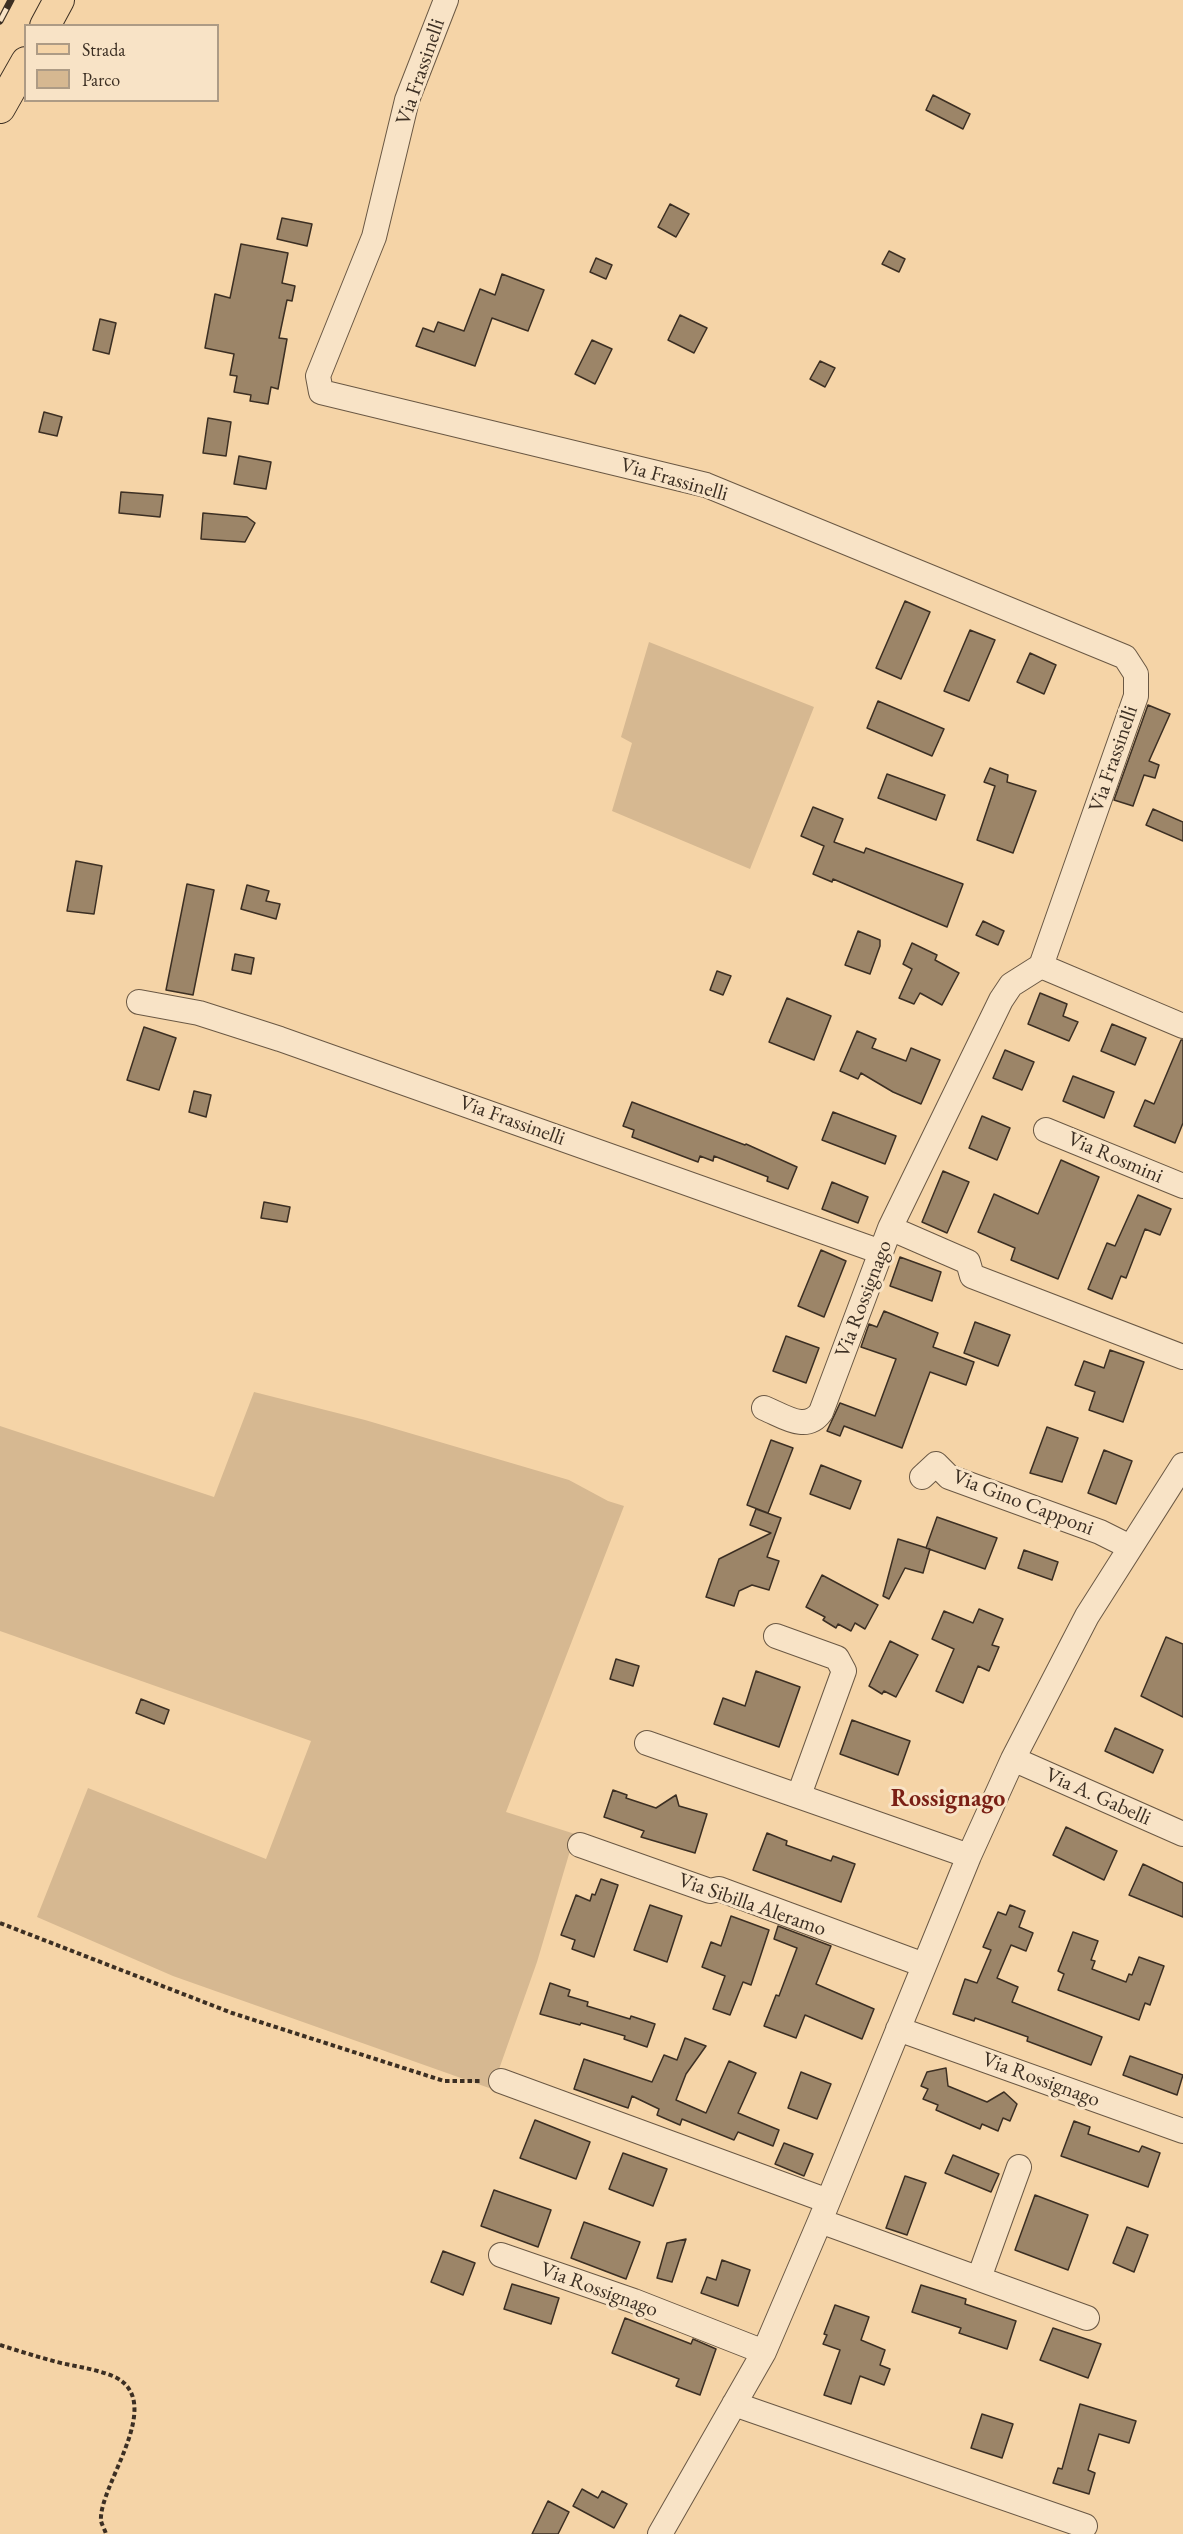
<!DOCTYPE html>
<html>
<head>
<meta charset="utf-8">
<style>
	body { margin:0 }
	#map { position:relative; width:1183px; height:2534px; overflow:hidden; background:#f5d4a7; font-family:"EB Garamond",serif }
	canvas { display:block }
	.legend { position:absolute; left:24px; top:24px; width:195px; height:78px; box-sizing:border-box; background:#f8e3c6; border:2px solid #ad9b85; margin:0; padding:8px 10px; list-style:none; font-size:18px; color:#3c2f23 }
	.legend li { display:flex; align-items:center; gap:12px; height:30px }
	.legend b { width:30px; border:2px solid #ad9b85 }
</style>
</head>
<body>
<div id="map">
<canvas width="1183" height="2534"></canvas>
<ul class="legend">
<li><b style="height:8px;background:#f5d4a7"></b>Strada</li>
<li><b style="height:16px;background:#d6b891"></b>Parco</li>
</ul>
</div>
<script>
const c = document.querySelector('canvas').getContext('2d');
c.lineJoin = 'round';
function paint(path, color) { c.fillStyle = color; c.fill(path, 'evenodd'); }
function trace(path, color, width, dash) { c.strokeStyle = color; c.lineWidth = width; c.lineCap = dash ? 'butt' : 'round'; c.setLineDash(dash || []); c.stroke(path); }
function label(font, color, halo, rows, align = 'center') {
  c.font = font + ' "EB Garamond",serif'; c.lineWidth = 6; c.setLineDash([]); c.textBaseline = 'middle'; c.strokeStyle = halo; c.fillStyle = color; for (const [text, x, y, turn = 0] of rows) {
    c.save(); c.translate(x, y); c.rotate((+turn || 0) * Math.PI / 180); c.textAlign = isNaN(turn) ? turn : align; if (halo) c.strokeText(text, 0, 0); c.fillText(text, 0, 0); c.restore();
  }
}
const green = new Path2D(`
	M649,642l165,65 -64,162 -138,-58 20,-68 -11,-6z
	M254,1392l111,28 204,60 39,21 16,5 -118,306 69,22 -38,128 -45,127 -319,-113 -136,-59 51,-129 178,71 45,-118 -311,-110v-205l214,71z`);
const building = new Path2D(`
	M933,95l37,19 -7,15 -37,-19z
	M670,204l19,10 -13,23 -18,-10z
	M282,218l30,6 -5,22 -30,-7z
	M241,244l47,9 -6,30 13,3 -3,15 -5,-1 -8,38 8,1 -9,50 -7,-2 -3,17 -18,-3 1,-6 -17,-3 3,-16 -7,-1 4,-21 -29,-6 10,-54 15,4z
	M889,251l16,8 -6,13 -17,-8z
	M596,258l16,7 -6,14 -16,-7z
	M502,274l42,16 -16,41 -36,-13 -17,48 -59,-20 7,-18 11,4 4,-10 26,9 16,-42 15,6z
	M680,315l27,13 -13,25 -26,-13z
	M100,319l16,4 -7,31 -16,-4z
	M592,340l20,9 -17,35 -20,-10z
	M820,361l15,7 -10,19 -15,-8z
	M44,412l18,5 -5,19 -18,-4z
	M208,418l23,4 -5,34 -23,-3z
	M239,456l32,6 -5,27 -32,-5z
	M121,492l42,3 -3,22 -41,-4z
	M203,513l44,4 8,6 -10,19 -44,-3z
	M905,601l25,11 -29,67 -25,-11z
	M970,630l25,10 -26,61 -25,-10z
	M1030,653l26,12 -12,29 -27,-12z
	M878,701l66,28 -12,27 -65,-28z
	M1148,705l22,9 -21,47 10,4 -4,13 -11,-3 -11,31 -19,-6z
	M990,768l18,7 -1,7 29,9 -23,62 -36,-13 18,-54 -11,-4z
	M887,774l58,21 -9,25 -58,-22z
	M813,807l30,12 -9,23 30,11 2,-5 97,36 -16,43 -114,-48 -1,3 -19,-8 11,-28 -23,-10z
	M1153,809l30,13v19l-37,-16z
	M76,861l26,5 -8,48 -27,-3z
	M187,884l27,6 -21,105 -27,-5z
	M247,885l22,6 -3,10 14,3 -4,15 -35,-10z
	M983,921l21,10 -6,14 -22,-10z
	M858,931l22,9v6l-10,28 -25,-9z
	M912,943l25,12 -2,5 24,13 -17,32 -22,-12 -6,11 -15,-6 13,-29 -9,-5z
	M235,954l19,4 -3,16 -19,-4z
	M717,971l14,5 -8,19 -13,-5z
	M1040,993l27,11 -4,12 15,6 -9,19 -41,-17z
	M787,998l44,18 -17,44 -45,-18z
	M1112,1024l34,14 -11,27 -34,-14z
	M144,1027l32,11 -17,52 -32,-10z
	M857,1031l19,8 -4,9 34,13 5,-13 29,12 -19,44 -28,-12 -32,-19 -3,6 -18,-8z
	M1181,1040h2v83l-8,20 -41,-17 11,-26 9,4z
	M1005,1050l29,12 -12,28 -29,-12z
	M1073,1076l41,16 -10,26 -41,-17z
	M194,1091l17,4 -5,22 -17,-5z
	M632,1102l113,43 1,-1 51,23 -9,22 -21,-8 1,-4 -54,-21 -1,5 -13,-5 -2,6 -66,-25 2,-7 -11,-4z
	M833,1112l63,24 -11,28 -63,-24z
	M982,1116l28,12 -13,32 -28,-12z
	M1061,1160l38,17 -41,102 -47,-19 4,-12 -37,-16 16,-38 44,20z
	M943,1171l26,11 -22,51 -25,-11z
	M832,1182l36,15 -10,26 -36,-14z
	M1138,1195l33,14 -11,26 -15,-6 -19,49 -5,-2 -9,23 -24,-10 19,-46 8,3z
	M264,1202l26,5 -3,15 -26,-4z
	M821,1250l25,11 -22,56 -26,-11z
	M900,1257l41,15 -9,29 -42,-15z
	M884,1311l54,22 -5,14 41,15 -8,23 -36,-13 -28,76 -58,-22 -4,10 -13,-5 13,-28 35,13 21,-57 -35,-12 8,-23 8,3z
	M975,1322l35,13 -12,31 -34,-13z
	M786,1336l33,12 -13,35 -33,-12z
	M1110,1350l34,12 -21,60 -34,-12 6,-18 -20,-7 9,-24 20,7z
	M1047,1427l31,11 -16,44 -32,-9z
	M771,1440l22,8 -25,65 -21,-8z
	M1104,1450l28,11 -16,43 -28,-11z
	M821,1465l40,16 -11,28 -40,-15z
	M756,1509l25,9 -14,39 12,4 -10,29 -17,-5 -13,6 -5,15 -28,-9 13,-38 52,-26 -21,-8z
	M937,1517l60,21 -12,31 -59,-21z
	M898,1539l32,10 -7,24 -18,-5 -16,31 -6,-3z
	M1024,1550l34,12 -6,18 -34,-12z
	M822,1575l56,30 -13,24 -10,-6 -4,8 -13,-7 -2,4 -13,-8 2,-3 -19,-10z
	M979,1609l24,10 -11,26 7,2 -10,24 -11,-5 -15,37 -27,-12 18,-42 -22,-10 12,-28 29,12z
	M1166,1637l17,7v73l-42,-21z
	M890,1641l28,14 -22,42 -12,-6 -2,3 -13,-8z
	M616,1659l23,7 -6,20 -23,-7z
	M756,1671l44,16 -21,60 -65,-23 9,-26 22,8z
	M141,1699l28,11 -5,14 -28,-11z
	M852,1720l58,21 -12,34 -58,-21z
	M1115,1728l48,22 -10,23 -48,-22z
	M613,1790l14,5 -1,3 30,10 20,-13 3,11 28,8 -12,39 -54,-16 3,-6 -40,-14z
	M1066,1827l51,24 -13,29 -51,-25z
	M767,1833l20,8 -1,4 45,16 2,-5 22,8 -14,38 -88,-32z
	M1143,1864l40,19v34l-54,-22z
	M601,1879l17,6 -24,72 -22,-8 3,-9 -14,-5 15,-40 14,6 2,-7 3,1z
	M650,1905l32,11 -15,46 -33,-12z
	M1010,1905l15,6 -6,16 14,6 -7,18 -15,-6 -14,33 21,9 -6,15 90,35 -11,28 -64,-24 1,-4 -53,-19 -1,3 -21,-7 12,-35 12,4 14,-33 -8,-3 15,-35 8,3z
	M731,1916l38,14 -18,55 -8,-3 -13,33 -17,-6 12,-33 -23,-9 9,-25 10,4z
	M778,1926l53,20 -15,38 58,25 -12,30 -57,-24 -9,23 -32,-12 12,-31 3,1 18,-48 -23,-9z
	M1073,1932l25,9 -7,19 4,1 -3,8 34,13 3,-8 3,1 7,-18 25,9 -14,39 -5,-2 -6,17 -81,-30 6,-16 -6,-3z
	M550,1983l20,7 -2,6 20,6 -1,4 43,13 1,-3 24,8 -8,23 -23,-8 1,-3 -44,-13 -1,2 -40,-11z
	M685,2038l21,8 -20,28 -10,26 30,13 23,-52 27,12 -18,40 41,17 -6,16 -35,-14 -4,8 -52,-21 -2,6 -23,-10 2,-6 -27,-13 -4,12 -54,-19 10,-30 68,23 12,-27 13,5z
	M1130,2056l53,19 -6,20 -54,-20z
	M946,2068l2,18 39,16 17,-10 13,12 -7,17 -7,-3 -5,13 -16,-7 -2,5 -44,-19 2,-5 -15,-6 5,-10 -7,-3 6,-14z
	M801,2072l30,12 -14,35 -29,-11z
	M535,2120l55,22 -14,37 -56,-21z
	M1074,2121l16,6 -2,7 51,18 3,-6 18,7 -12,34 -87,-31z
	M784,2143l29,11 -9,22 -29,-12z
	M623,2153l44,16 -14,37 -44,-17z
	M953,2155l46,19 -8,18 -46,-19z
	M905,2176l21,7 -19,52 -21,-7z
	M494,2190l57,20 -13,37 -57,-21z
	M1035,2195l53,20 -20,55 -53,-20z
	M584,2222l56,20 -14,37 -55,-21z
	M1127,2227l21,8 -14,37 -21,-9z
	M686,2239l-14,43 -15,-4 10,-35z
	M443,2251l32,12 -12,32 -32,-13z
	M722,2260l28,10 -12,36 -37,-13 6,-16 9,3z
	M512,2284l47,14 -8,26 -47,-15z
	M921,2285l45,14 -1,5 51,17 -9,28 -48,-16 2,-5 -49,-16z
	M835,2305l34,12 -8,23 24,10 -5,15 10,4 -6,16 -24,-9 -9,28 -27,-9 16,-45 -17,-6 4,-9 -3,-1z
	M625,2318l66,26 2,-5 23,10 -16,46 -24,-9 3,-7 -67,-26z
	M1053,2328l48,16 -13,34 -48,-18z
	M1080,2404l56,17 -7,22 -30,-9 -11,36 7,3 -6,21 -36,-11 5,-15 4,1z
	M982,2414l31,10 -11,34 -31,-10z
	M582,2489l16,9 4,-7 25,13 -13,24 -41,-22z
	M548,2501l21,11 -11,22h-26z`);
const path = new Path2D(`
	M0,1923l232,90 212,68h38
	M0,2345c19,6 38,12 57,17 20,5 40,7 58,15 52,26 -17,109 -14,144 1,4 4,9 5,13`);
const minor = new Path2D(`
	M446,0l-39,100 -33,137 -56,139 3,16 385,93 419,172 11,17v22l-95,270 142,60
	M139,1002l60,11 81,26 601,213
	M1046,1130l137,56
	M890,1228l111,-228 10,-15 30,-19
	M764,1408c20,8 42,25 57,4l69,-184 78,34 4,14 211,81
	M922,1477l14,-13 13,13 151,55 30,15
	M776,1636l61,22 7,13 -45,124
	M647,1743l322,113
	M1013,1759l170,75
	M580,1845l130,46 9,-2 205,76
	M898,2029l285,102
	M501,2081l327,120
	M820,2221l267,97
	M501,2255l133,46 130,51
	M979,2278l40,-111
	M734,2404l351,122
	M660,2534l104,-182 56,-131 149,-365 44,-97 74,-143 96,-151`);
const major = new Path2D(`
	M45,26l14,-26
	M0,108l26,-46`);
const rail = new Path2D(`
	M0,21l11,-21`);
const streetNames = [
	["Via Frassinelli",421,72,-71],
	["Via Frassinelli",674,480,16],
	["Via Frassinelli",1114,759,-71],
	["Via Frassinelli",512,1121,20],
	["Via Rosmini",1115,1158,23],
	["Via Rossignago",864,1299,-69],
	["Via Gino Capponi",1023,1503,21],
	["Via A. Gabelli",1098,1797,24],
	["Via Sibilla Aleramo",752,1905,19],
	["Via Rossignago",1041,2080,20],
	["Via Rossignago",599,2290,20]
];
const quarterNames = [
	["Rossignago",948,1799]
];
paint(green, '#d6b891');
paint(building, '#9c8568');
trace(building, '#3c2f23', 1.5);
trace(minor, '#6a5844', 26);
trace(major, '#3c2f23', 32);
trace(path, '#3c2f23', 4, [4.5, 3]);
trace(minor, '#f8e3c6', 24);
trace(major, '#f5d4a7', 30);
trace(rail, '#3c2f23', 7);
trace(rail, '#f8e3c6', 4.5, [14]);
label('21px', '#3c2f23', '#f8e3c6', streetNames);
label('bold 24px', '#7a1f14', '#f8e3c6', quarterNames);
</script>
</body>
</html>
